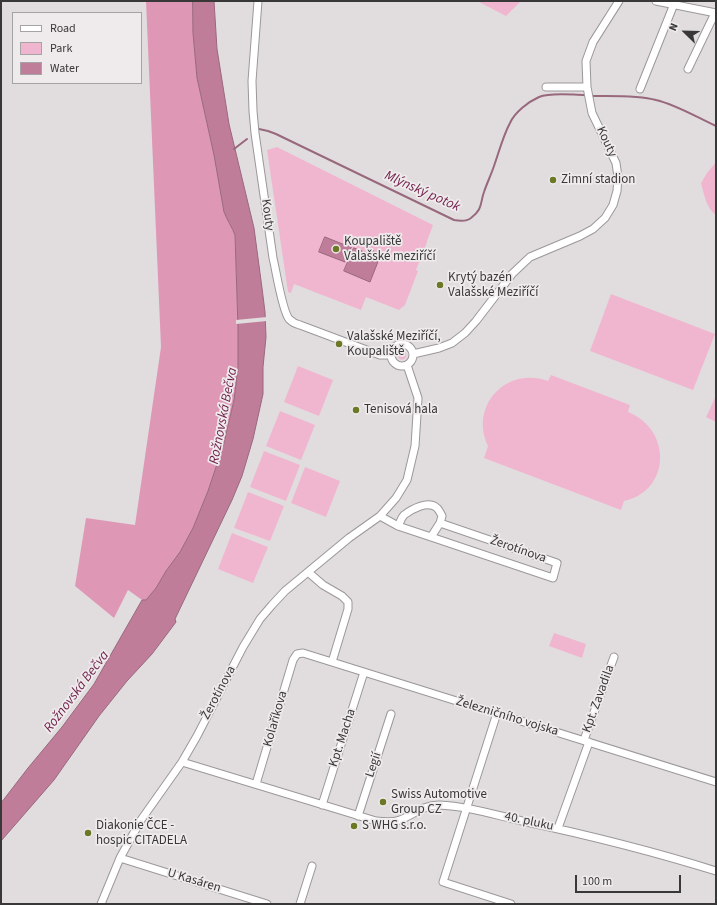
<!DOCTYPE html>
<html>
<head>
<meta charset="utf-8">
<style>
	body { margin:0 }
	#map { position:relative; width:717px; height:905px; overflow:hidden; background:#e1dddf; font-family:"Source Sans 3",sans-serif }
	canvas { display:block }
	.frame { position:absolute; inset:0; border:2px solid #393839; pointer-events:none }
	.legend { position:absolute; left:12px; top:12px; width:130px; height:72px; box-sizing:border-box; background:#efebec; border:1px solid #a6a3a4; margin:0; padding:5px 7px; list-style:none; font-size:12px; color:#393839 }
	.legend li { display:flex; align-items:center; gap:8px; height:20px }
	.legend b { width:20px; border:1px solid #a6a3a4 }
	.north { position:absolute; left:665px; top:12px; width:40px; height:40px; -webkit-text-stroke:3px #efebec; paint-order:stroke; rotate:293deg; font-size:11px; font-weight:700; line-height:16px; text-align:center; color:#393839 }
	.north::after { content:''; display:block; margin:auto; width:14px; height:18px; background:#393839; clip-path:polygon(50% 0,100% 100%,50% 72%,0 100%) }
	.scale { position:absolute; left:575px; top:875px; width:106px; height:18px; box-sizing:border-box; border:2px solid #393839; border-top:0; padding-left:5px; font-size:12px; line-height:14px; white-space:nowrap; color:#393839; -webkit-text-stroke:3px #efebec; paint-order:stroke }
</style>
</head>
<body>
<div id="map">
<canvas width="717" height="905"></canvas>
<div class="frame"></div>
<ul class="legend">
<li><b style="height:5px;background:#fff"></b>Road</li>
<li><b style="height:11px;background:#f0b6cf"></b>Park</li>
<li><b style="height:11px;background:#c07d9a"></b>Water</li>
</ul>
<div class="north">N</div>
<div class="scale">100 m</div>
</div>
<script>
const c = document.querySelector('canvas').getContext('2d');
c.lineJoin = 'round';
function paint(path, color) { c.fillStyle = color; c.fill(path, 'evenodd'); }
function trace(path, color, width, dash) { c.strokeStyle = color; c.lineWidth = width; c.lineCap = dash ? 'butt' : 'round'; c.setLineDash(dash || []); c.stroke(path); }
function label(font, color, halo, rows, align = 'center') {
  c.font = font + ' "Source Sans 3",sans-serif'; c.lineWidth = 3.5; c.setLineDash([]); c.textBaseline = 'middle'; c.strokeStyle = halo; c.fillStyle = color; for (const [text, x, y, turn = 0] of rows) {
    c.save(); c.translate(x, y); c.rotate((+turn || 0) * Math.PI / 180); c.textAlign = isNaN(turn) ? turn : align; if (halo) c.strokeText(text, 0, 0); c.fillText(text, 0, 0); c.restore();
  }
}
const green = new Path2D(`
	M477,1h44l-15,15z
	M277,147l156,78 -6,16v1l-11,28 2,1 -13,34 -6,5 -33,-13 -5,13 -67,-26 -3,9 -3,-1 -21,-142z
	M716,162v53c-10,-7 -12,-21 -15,-32l6,-10z
	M611,294l104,40 -22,56 -103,-39z
	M397.5 355a4.5 4.5 0 1 1 9 0a4.5 4.5 0 1 1-9 0Z
	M298,366l35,14 -14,36 -35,-14z
	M551,375l79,30 -2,7c44,17 43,79 -4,89l-3,9 -137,-52 4,-12c-19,-41 19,-80 60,-65z
	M716,396v26l-10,-5z
	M280,411l35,14 -14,35 -35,-14z
	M264,451l36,14 -14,36 -36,-14z
	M305,467l35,14 -14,36 -35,-14z
	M248,492l36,14 -14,35 -36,-13z
	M232,533l36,14 -15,36 -35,-14z
	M554,633l32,11 -4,14 -33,-12z`);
const forest = new Path2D(`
	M146,1h47v32l4,45 17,77 10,57c3,8 8,15 11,23l3,93v40l-4,32 -11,45 -15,46 -15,37 -13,24 -14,19 -10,17 -10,12h-4l-14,-10 -14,28 -39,-32 11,-68 49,7 26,-178z`);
const water = new Path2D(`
	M193,1h21l3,48 12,75 25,104 8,60 3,24 1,25 -3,30v27l-10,45 -11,37 -10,24 -57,119 1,3 -24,32 -25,27 -28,35 -45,64 -53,61v-38l27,-35 34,-41 32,-43 48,-84h4l10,-12 10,-17 14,-19 13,-24 15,-37 16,-48 10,-43 4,-32v-40l-3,-93c-3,-8 -8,-15 -11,-23l-10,-57 -17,-77 -4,-45z
	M325,237l20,8 2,-4 6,2 -8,19 -26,-10z
	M354,248l13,5 2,-4 12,5 -11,28 -26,-11z`);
const pier = new Path2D(`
	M267,317v4l-31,3v-4z`);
const stream = new Path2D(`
	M593,96c19,0 45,-1 63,4 21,5 40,17 60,26
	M259,129l9,2 8,3 178,86c5,1 12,2 17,-2 12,-9 9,-15 13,-26 3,-9 7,-17 10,-26 5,-14 9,-30 16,-43 5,-11 18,-21 29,-26 12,-5 33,-2 46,-2
	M234,149l13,-10`);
const minor = new Path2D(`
	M258,1l-6,80 1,30 2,22 18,125c3,12 9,52 16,61 3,3 7,5 11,6l80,30h11
	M656,1l60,12
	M688,69l27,-56
	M546,87h41
	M640,89l34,-85
	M391 355a11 11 0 1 1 22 0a11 11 0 1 1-22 0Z
	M413,354l26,-6 13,-5 13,-10 11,-12 36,-47 18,-17 50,-21 13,-7 12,-11 8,-13 4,-14 1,-14 -2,-14 -24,-50 -5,-26 -1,-26 7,-19 26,-41
	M380,516l18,10 33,11 122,41 4,-15 -117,-40 2,-7c-1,-2 -3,-6 -5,-8 -9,-8 -25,1 -33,7 -3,3 -4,8 -6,11
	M431,537l9,-14
	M308,572l15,13 19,11 6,6v7l-16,53
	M497,713l-54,169 68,22
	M584,740l30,-83
	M182,762l194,59c8,1 16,2 24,-1 13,-5 23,-15 39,-15 28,1 56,10 83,16 66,14 130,30 194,50
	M256,784l37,-124 4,-6 6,-1 413,129
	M322,805l42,-133
	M358,816l33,-102
	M558,828l31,-86
	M120,858l147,46
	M101,904l19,-46 21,-38 41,-58 15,-26 46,-89 17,-28 12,-14 13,-14 64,-53 31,-22 16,-18 11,-18 8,-34 3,-48 -11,-33
	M300,904l12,-38`);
const markers = [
	[553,180,4,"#6b7825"],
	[336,249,4,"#6b7825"],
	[440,285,4,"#6b7825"],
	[339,344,4,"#6b7825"],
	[356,410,4,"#6b7825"],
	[383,802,4,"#6b7825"],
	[354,826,4,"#6b7825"],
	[88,833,4,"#6b7825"]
];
const streetNames = [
	["Kouty",606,142,65],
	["Kouty",267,215,82],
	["Žerotínova",518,550,19],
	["Žerotínova",219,693,-62],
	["Kpt. Zavadila",599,699,-70],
	["Železničního vojska",507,717,17],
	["Kolaříkova",276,719,-74],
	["Kpt. Macha",343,738,-72],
	["Legií",374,765,-72],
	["40. pluku",529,822,12],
	["U Kasáren",194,881,17]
];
const poiNames = [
	["Zimní stadion",561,180],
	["Koupaliště",344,242],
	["Valašské meziříčí",344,257],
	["Krytý bazén",448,278],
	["Valašské Meziříčí",448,293],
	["Valašské Meziříčí,",347,337],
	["Koupaliště",347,352],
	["Tenisová hala",364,410],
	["Swiss Automotive",391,795],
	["Group CZ",391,810],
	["Diakonie ČCE -",96,826],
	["hospic CITADELA",96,841],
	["S WHG s.r.o.",362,826]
];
const waterNames = [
	["Mlýnský potok",422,192,24],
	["Rožnovská Bečva",224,416,-79],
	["Rožnovská Bečva",77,692,-53]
];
paint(green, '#f0b6cf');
paint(forest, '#de98b6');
paint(water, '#c07d9a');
trace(water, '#98687d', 1);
paint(pier, '#e1dddf');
trace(stream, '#98687d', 2);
trace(minor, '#9c989a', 9);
trace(minor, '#fff', 7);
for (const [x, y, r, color] of markers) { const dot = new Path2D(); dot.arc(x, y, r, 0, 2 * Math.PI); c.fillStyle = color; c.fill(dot); trace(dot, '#efebec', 1.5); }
label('13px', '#393839', '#efebec', streetNames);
label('13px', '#393839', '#efebec', poiNames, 'left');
label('italic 14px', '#6e1e49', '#efebec', waterNames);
</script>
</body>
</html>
